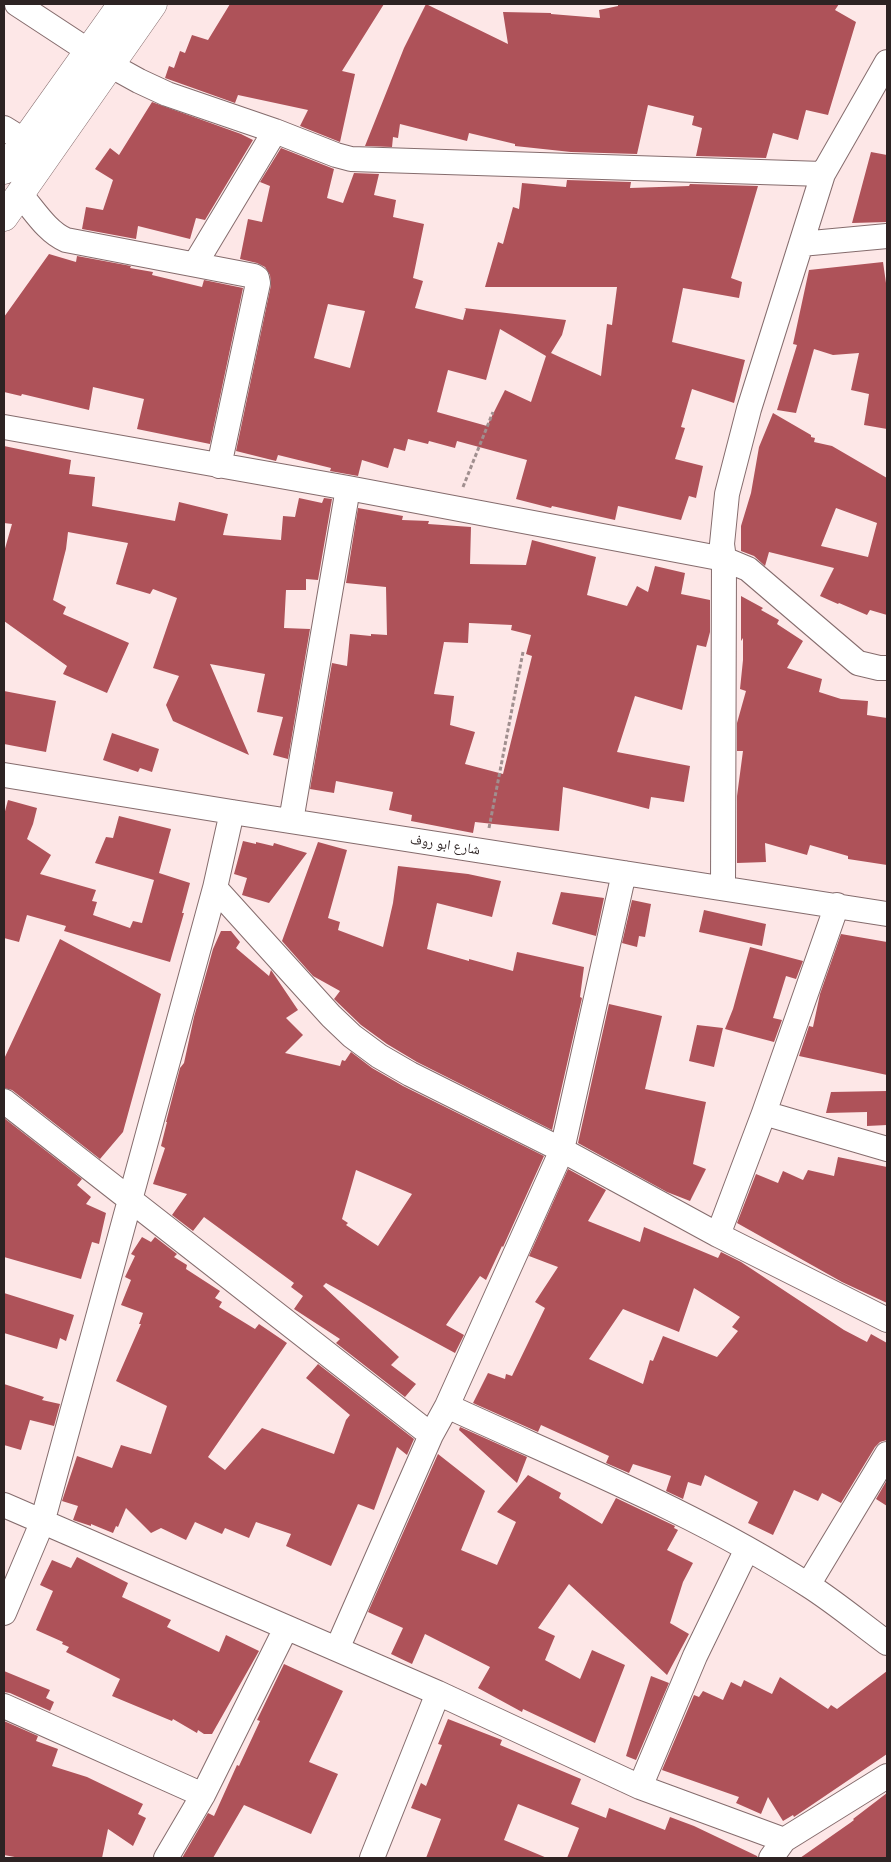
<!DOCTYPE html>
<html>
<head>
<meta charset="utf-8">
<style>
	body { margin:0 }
	#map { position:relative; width:891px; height:1862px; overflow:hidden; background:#fde7e7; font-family:"IBM Plex Sans",sans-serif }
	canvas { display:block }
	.frame { position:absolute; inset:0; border:5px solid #2d2323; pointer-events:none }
</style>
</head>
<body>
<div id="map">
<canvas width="891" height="1862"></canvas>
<div class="frame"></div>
</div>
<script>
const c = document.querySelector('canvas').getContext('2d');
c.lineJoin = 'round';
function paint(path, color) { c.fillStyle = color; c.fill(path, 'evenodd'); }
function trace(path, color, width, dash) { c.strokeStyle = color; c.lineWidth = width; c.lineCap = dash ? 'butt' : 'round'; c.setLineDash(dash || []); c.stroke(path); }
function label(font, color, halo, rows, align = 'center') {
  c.font = font + ' "IBM Plex Sans","Noto Naskh Arabic",sans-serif'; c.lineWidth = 5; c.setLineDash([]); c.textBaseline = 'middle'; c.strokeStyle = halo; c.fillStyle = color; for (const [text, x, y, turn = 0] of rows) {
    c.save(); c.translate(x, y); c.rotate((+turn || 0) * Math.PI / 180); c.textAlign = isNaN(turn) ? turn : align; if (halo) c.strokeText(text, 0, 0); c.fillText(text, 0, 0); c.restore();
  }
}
const building = new Path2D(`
	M230,4h154l-42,67 13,3 -15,68 -40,-16 8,-16 -70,-15 -3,8 -70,-25 4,-12 5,2 6,-17 5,2 7,-18 16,5z
	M426,4l82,40 -5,-32 48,1v1l49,4 -1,-8 19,-4v-2h221l-4,6 21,12 -28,93 -22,-5 -8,30 -25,-7 -7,25 -70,-2 6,-28 -10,-3 2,-9 -46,-11 -11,49 -66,-2 -56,-6v-2l-46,-11 -2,8 -67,-17 -2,14 -5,-1 -1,10 -27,-1 39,-98z
	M152,102l89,32 12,6 -48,80 -9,-2 -6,21 -52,-13 -2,13 -54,-10 4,-22 17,3 10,-30 -18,-11 15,-21 9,7z
	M281,148l53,21 -7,29 16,5 11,-30 25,1 -5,21 22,5 -3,17 31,7 -11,54 10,3 -8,27 48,12 3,-11 -2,-1 102,12 -4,15 -11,18 50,23 6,-52 5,1 5,-38h-132l13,-45 5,2 10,-37 6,2 3,-26 44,4 1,-7 64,2 -1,6 59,-2 1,-2 68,2 -27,92 11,4 -3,16 -56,-10 -11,54 73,18 -11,43 -42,-14 -11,38 4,1 -10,31 28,7 -7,32 -7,-2 -8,24 -63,-14 -3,14 -63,-14 -1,2 -35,-9 11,-39 -70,-19 -2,7 -26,-7 -1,3 -20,-5 -3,12 -11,-3 -6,20 -26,-8 -4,16 -28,-5 1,-3 -53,-13 -2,6 -40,-10 35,-166 -1,-10 -5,-8 -8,-4 -17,-4 8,-40 14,3 8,-36 -10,-4zM328,304l37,7 -15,57 -36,-10zM500,329l46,27 -15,46 -26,-12 -18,36 -50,-14 11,-42 38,10z
	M871,152l16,3v67l-35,1z
	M49,254l27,8 1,-6 54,10 -1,2 23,4 -1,3 50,12 2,-7 39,8 -33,156 -73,-15 7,-30 -51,-12 -4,23 -67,-16 -1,2 -17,-4v-75z
	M883,262l4,28v139l-23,-4 5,-31 -18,-4 8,-37 -26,2 -19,-6 -18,64 -19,-3 20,-65 -4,-1 16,-74z
	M773,413l38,22v2l4,1 -1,4 18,4 55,32v137l-17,-5 -3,5 -28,-12 -1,1 -18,-8 14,-28 -65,-16 -4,14 -11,-10 -13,-5v-25l10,-33 8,-46zM836,508l41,15 -9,34 -47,-11z
	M4,446l67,14 -2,14 26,3 -3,29 83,15 4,-19 49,12 -5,21 58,5 2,-24 12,1 4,-19 23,5 2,-5 8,1 -14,81 -12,-1v11h-20l-2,38 26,1 -22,130 -15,-4 10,-38 -26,-5 8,-38 -55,-10 39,91 -76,-34 -7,-16 13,-29 -26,-8 24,-70 -24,-9 -3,5 -34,-10 12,-41 -60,-11 -2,17 -13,51 13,7 -3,7 66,29 -22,50 -44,-19 4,-8 -63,-45v-69l8,-28 -8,-1z
	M358,508l45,8 -1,4 27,1 -1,3 43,3 -1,37 56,1 6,-25 64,17 -9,38 40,11 10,-20 11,6 7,-26 30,7 -4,21 29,6v32l-4,15 -9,-2 -15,65 -47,-14 -18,56 73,14 -6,36 -33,-5 -2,12 -86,-22 -4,44 -84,-9 -2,11 -62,-12 1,-6 -23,-5 4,-18 -57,-11 -2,12 -24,-4 22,-126 15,3 3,-32 21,2v-2l16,1 -1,-48 -40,-4zM469,623l43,2 -1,5 20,5 -5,19 6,2 -29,118 -38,-10 10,-32 -25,-7 4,-29 -20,-2 10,-52 24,1z
	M741,596l22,12 -2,2 18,10 -2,4 26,17 -16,27 35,11 -3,13 22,7 27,2 -1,14 20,3v147l-39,-6v-3l-38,-11 -3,10 -42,-12 1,19 -29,1v-67l6,-45h-6v-28l9,-32 -6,-2 3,-29v-22l-2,3z
	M4,691l52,10 -10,51 -42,-8z
	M112,733l47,16 -7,23 -12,-4 -2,4 -35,-12z
	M8,800l29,8 -4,16 -6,15 24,16 -11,19 56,16 -4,11 5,1 -4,13 37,13 3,-7 9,2 12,-43 -59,-17 11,-26 7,1 6,-22 52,13 -12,44 31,10 -8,30h2l-14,49 -106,-31 2,-5 -39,-11 -8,27 -15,-4v-123z
	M243,841l13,3v-2l17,4 1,-3 33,10 -38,50 -27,-8 5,-17 -13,-4z
	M318,842l29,8 -19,68 12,4 -2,8 45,17 10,-44 5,-37 70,8 33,7 -9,36 -55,-14 -10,46 42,12v-2l44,12 4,-19 67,15 -4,30 2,1 -30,132 -135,-68 -30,-18 -26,-19 -27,-26 6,-8 -27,-15 -31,-35z
	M561,892l43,6 -8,38 -44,-12z
	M632,900l19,4 -6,33 -6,-1 -2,11 -15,-4z
	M704,910l62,14 -4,22 -63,-14z
	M221,931h10l9,11 -4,6 33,28 2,-6 27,40 -12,8 17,17 -18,18 55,13 2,-6 3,1 6,-9 21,16 31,18 141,70 -41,91 -1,-1 -16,34 -6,-4 -34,49 18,10 -9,18 -129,-70 -3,3 76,71 -8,8 25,19 -11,13 -69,-54 4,-4 -46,-30 9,-13 -12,-9 3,-4 -90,-66 -11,14 -21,-16 15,-21 -34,-10 12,-36 -4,-2 6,-24h-1l14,-54 4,-5 10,-46 19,-68zM356,1170l56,24 -34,52 -32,-21 2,-2 -6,-4z
	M841,934l46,8v133l-88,-19 10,-30 4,1 7,-33z
	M60,939l101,55 -38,138 -23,27 -88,-69 -8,-2v-29z
	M750,947l53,14 -7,18 -10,-3 -13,42 9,2 -8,22 -49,-13 8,-20z
	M609,1004l53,12 -17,73 61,13 -13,62 13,5 -16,32 -23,-9 -89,-49z
	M697,1025l26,3 -9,39 -25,-6z
	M887,1091v34l-20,1v-14l-41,1 5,-21z
	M4,1118l78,61 -5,6 14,12 -5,7 20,9 -7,31 -7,-2 -11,37 -77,-22z
	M838,1157l49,10v136l-45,-21 -105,-59 19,-49 22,9 5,-12 20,9 5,-10 26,6z
	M568,1169l38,21 -18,31 52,21 4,-15 74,31 3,-6 20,10 103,68 23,12 4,-8 16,9v97l-7,2 -5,5 -34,56 -19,-10 -4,8 -24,-11 -21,45 -25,-12 10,-21 -53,-27 -4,11 -13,-4 -5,17 -17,-8 5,-15 -38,-12 -4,9 -23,-10 3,-7 -68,-31 -3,7 -65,-29 15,-30 17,6 1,-5 6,2 33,-68 -10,-6 23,-35 -29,-11zM694,1288l46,29 -8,10 6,4 -21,26 -54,-21 -10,25 -3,-1 -7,24 -54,-25 34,-50 56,23z
	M142,1237l9,5 4,-5 22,17 -3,3 13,8 -1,4 34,22 -5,7 7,4 -3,5 36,22 4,-5 28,19 -79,114 17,13 37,-42 72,26 12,-34 4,-5 -44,-37 12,-14 96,75 -7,16 -10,-8 -23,63 -16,-6 -27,62 -45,-20 5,-12 -35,-12 -7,16 -24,-10 -3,6 -27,-12 -9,18 -25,-12 -10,5 -25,-25 -8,19 -2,-1 -3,7 -22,-9v2l-18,-6 5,-14 -16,-5 15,-45 35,12 9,-23 30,9 16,-48 -51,-25 25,-57h-2l4,-11 -22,-8 10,-25 -6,-3 10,-21 -4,-2z
	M4,1293l70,22 -8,26 -6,-3 -3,11 -53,-16z
	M4,1384l40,13 -2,3 18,4 -6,22 -24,-6 -9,30 -17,-5z
	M460,1427l67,30 -10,26 -58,-53z
	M438,1454l47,37 -24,59 36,15 19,-43 -19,-10 31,-37 33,18 -2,5 43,26 14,-26 59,28 -1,2 4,2 -11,20 26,13 -10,19 -13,41 19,11 -22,41 -98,-91 -31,44 17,8 -10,24 35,19 12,-29 33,15 -30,78 -72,-34 -1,3 -44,-24 12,-21 -65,-33 -13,30 -21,-10 12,-26 -35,-16z
	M887,1480v26l-11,-7z
	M77,1557l51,26 -6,14 49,23 -4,7 52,25 7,-17 33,16 -47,83h-8l-6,-4 -1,3 -24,-14 -1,2 -60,-25 8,-17 -54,-27 3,-5 -7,-3 1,-2 -27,-12 17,-39 -13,-6 12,-25 19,8z
	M284,1664l59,27 -34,71 29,12 -27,60 -67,-29 -31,53h-31l26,-45 6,3 23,-51 2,1 21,-45 -3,-1z
	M4,1671l46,19 -4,8 8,4 -4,9 -40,-18 -6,-1z
	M887,1671v83l-93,63 -1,-2 -10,6 -15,-24 -7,17 -25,-11 3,-6 -77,-27 32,-75 5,2 4,-6 20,9 8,-18 10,5 3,-7 28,14 8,-17 48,32 3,-4 6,4z
	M651,1676l18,7 -33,77 -10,-4z
	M448,1719l54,21 -2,5 81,34 -10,25 35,14 3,-10 56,22 5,-13 24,9 63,30 1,2h-191l12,-30 -61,-24 -14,36 43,18h-121l15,-39 -30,-11 10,-25 5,3 16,-41 -4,-1z
	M4,1721l34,15 -2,5 22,8 -6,17 35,11 56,27 -5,10 8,4 -13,28 -25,-17 -6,29h-82l-16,-3z
	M887,1793v65h-87l50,-35 4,-3 -1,-1z`);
const path = new Path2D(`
	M463,487l30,-75
	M489,828l34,-176`);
const minor = new Path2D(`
	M17,4l93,61 29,16 28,13 108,37 61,24 15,4 472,15
	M4,128l21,13
	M20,194c14,16 27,38 46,46l188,36 3,2 1,5 -39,183
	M801,244l86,-8
	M195,264l80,-133
	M4,427l344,61 376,71 24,10 110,94 21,5h8
	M4,775l228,37 655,102
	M232,812l-17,76 116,128 21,20 27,20 31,18 152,76 156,85 169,85
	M291,821l57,-333
	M723,888l1,-329 -2,-15 5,-50 22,-85 74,-235 64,-112
	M4,1101l427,334 16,-29c121,56 248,106 361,179 27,17 53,39 79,58
	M764,1113l123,36
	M718,1235l46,-122 73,-208
	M447,1406l115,-256 62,-277
	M4,1505l434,188 202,94 144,53
	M808,1585l79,-131
	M4,1613l38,-90 173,-635
	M337,1649l94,-214
	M4,1706l199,89
	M640,1787l55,-131 52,-107
	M166,1858l37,-63 83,-167
	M372,1858l66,-165
	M771,1858l13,-18 103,-64`);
const major = new Path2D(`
	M4,170l118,-166
	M4,217l149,-213`);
const streetNames = [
	["شارع ابو روف",445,845,9]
];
paint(building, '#ae5259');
trace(minor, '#856c6d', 26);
trace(major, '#856c6d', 29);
trace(path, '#a08f8f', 3, [4, 2.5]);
trace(minor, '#fff', 24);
trace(major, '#fff', 28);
label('14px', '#2d2323', '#fff', streetNames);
</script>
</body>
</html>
